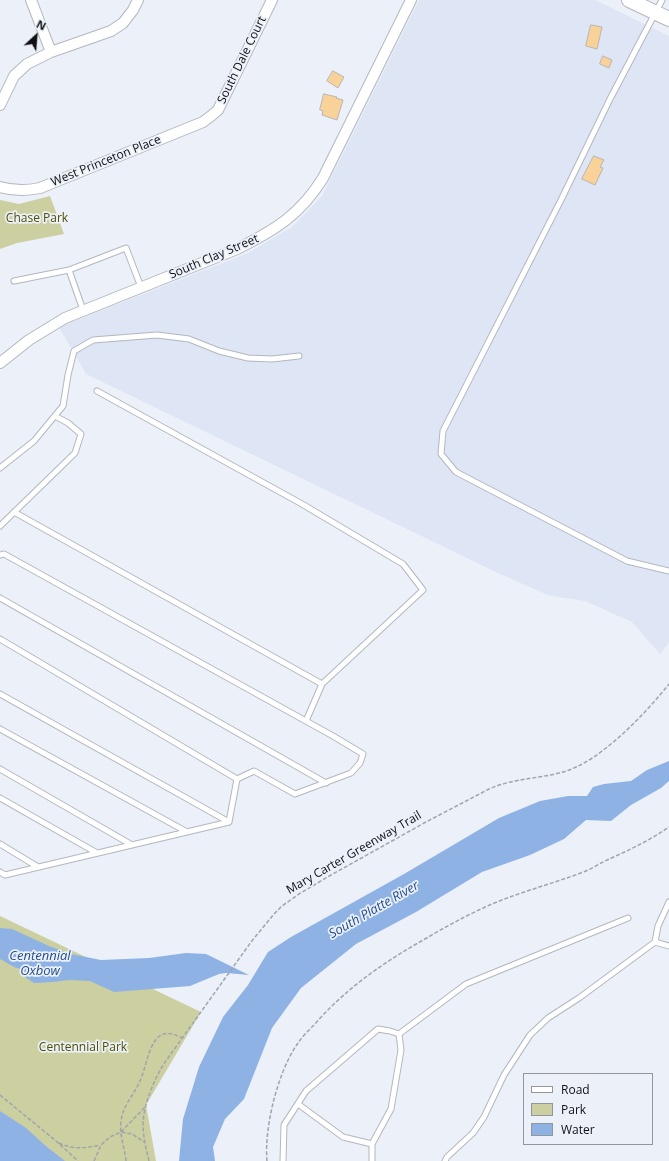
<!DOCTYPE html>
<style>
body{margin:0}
#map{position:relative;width:669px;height:1161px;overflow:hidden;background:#ebf0f9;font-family:"Open Sans",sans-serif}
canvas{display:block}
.legend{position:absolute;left:523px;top:1073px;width:130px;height:72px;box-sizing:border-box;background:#ebf0f9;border:1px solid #93969d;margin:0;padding:5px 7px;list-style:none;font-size:12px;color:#0f1013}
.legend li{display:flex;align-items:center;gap:8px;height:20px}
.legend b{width:20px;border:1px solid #93969d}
.north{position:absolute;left:16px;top:16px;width:40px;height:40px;-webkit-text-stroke:3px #ebf0f9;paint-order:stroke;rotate:26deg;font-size:11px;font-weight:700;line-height:16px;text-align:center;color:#0f1013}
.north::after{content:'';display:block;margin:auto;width:14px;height:18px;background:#0f1013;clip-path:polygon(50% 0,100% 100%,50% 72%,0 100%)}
</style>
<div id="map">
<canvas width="669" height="1161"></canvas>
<ul class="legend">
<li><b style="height:5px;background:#fff"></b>Road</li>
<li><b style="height:11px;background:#cccfa0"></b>Park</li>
<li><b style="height:11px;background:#8fb2e5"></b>Water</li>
</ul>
<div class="north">N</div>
</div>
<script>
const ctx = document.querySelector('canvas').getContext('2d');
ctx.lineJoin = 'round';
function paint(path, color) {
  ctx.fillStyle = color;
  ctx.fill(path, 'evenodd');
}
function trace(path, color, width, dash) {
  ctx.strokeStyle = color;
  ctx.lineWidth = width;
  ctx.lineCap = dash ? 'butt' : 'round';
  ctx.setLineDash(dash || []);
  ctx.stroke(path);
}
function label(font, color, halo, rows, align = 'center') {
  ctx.font = font + ' "Open Sans",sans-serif';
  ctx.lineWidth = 3.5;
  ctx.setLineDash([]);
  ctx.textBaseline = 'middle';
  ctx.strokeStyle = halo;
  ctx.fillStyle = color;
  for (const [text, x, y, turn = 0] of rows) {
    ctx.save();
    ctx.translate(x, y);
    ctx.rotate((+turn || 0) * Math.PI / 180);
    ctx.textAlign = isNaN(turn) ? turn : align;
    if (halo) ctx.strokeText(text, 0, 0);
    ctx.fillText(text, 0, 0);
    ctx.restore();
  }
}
paint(new Path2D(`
 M419,0H595L669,36V642L660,654L632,622L585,601L548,595L500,574L86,374L59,327L248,253L292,227L322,196Z`), '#dee5f4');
paint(new Path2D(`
 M50,196L64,234L17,243L0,249V200L19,204Z
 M0,916L201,1012L146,1105L156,1161H0Z`), '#cccfa0');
paint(new Path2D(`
 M669,761V781L661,788L631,805L611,821L586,820L564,839L530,855L482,872L416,912L356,944L301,988L272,1028L244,1099L225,1119L213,1147L215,1161H179L183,1119L199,1067L223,1017L248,985L268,952L291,937L404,874L499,818L540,801L568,796H587L593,787L604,784L631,781L647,770Z
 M0,928L12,929L49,946L71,954L101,960L149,958L186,953L206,954L249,975L226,973L219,974L190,986L114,992L90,981L69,980L53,982L34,983L25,977L21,969C12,967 8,963 0,959Z
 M0,1111L26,1128L47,1147L65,1161H0Z`), '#8fb2e5');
const building = new Path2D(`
 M591,25L602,27L597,49L586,46Z
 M603,56L612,60L609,68L600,64Z
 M333,71L344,77L338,88L327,81Z
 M324,94L337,97L336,98L343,100L337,120L322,115L323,111L320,110Z
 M594,156L604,160L600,167L603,168L595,185L582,179Z`);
paint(building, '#f9d29a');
trace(building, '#bab5ad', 1);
const service = new Path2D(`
 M662,0L610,99L561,200L443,431L441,454L456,472L627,561L669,571
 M14,281L69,270
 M83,310L69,270L126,248L141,287
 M97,391L302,504L403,564L423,590L322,684L306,721
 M0,468L34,441L63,406L68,375L74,351L93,340L157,335L189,339L219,351L248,358L272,359L299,356
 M14,512L322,684
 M0,526L75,453L81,434L68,423L55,416
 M0,555L4,554L333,736L363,754L360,763L351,773L295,794L254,771L237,779L229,822L5,875L0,872
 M0,598L326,783
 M0,639L237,779
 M0,694L229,822
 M0,729L187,832
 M0,769L132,845
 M0,798L97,853
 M0,844L38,867
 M655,942L658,926L669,902
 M399,1034L466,984L628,918
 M298,1104L343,1137L372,1144
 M283,1161L284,1125L306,1091L378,1029L390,1031L399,1034L401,1050L391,1109L372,1144V1161
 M445,1161L447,1157L473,1133L484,1117L504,1075L530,1035L548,1018L579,998L655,942L669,946`);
const minor = new Path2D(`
 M31,0L51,52
 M0,105L14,76L27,64L51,52L111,31L123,23L133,10L138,0
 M0,187C14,191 26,191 40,188L203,122L211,116L218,110L272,0
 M0,363L29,340L65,318L237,249C275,230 300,215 323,178L411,0`);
const secondary = new Path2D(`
 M629,0L669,19`);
trace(service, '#b3b7bf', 7);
trace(minor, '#b3b7bf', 12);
trace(secondary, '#b3b7bf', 16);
trace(new Path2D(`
 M0,1095L56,1141L78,1161
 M121,1132L146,1106
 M59,1143C73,1150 86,1148 100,1145
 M94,1161L101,1145L110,1137L121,1132L132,1134L144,1142
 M126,1161C125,1148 119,1135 121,1122C122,1107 133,1096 139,1083C149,1064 149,1019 182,1038
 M149,1161C146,1149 143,1136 143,1124C144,1103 153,1083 163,1065L251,942L274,914L282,906L299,894L331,875L426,822L489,789C514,778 538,779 563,772C600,762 645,714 669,684
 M267,1161C264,1127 278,1071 298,1043C302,1037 308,1031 314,1025C345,989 384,962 425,939C447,926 469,914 492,904C523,891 555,883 586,871C593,868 599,864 605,861C627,851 649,841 669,827`), '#a1a4ab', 1.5, [4, 2]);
trace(service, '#fff', 5);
trace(minor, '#fff', 10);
trace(secondary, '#fff', 14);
label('12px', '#0f1013', '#ebf0f9', [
 ["South Dale Court",242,60,-64],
 ["West Princeton Place",106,161,-22],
 ["South Clay Street",214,257,-23],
 ["Mary Carter Greenway Trail",354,853,-30]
]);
label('12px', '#4e4f00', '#ebf0f9', [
 ["Chase Park",37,219],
 ["Centennial Park",83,1048]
]);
label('italic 13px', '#234e8c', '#ebf0f9', [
 ["South Platte River",374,910,-30],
 ["Centennial",40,956],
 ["Oxbow",40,971]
]);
</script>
